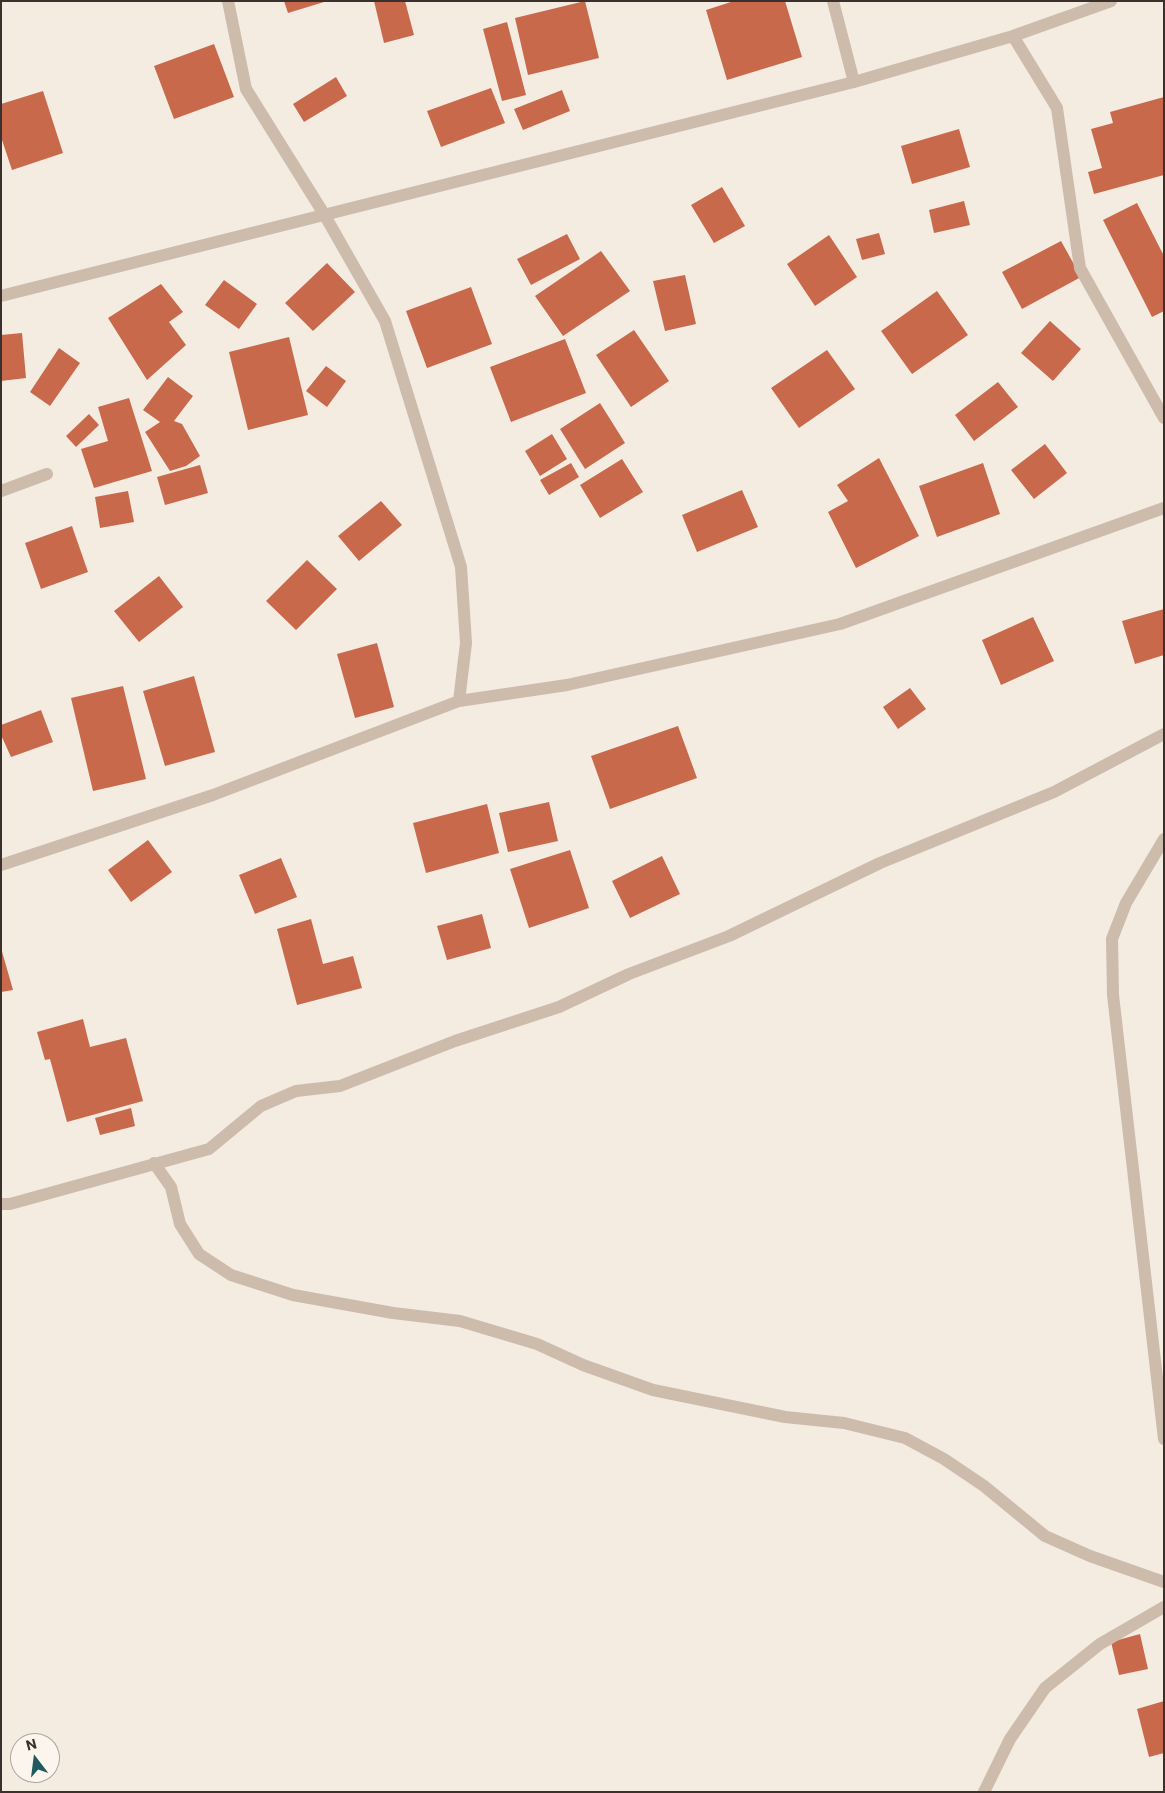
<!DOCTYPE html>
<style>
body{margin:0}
#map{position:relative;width:1165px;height:1793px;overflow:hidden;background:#f4ebe1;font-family:Commissioner,sans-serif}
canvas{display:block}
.frame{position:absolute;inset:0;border:2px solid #3b302b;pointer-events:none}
.north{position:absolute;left:10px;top:1733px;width:50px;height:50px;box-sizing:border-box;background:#fbf5ee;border:1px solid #aea6a0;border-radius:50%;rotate:345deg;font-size:14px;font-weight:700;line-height:20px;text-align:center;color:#3b302b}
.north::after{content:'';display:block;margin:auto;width:18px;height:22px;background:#1f5a5e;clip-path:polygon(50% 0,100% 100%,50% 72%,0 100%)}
</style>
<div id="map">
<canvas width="1165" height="1793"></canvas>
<div class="frame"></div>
<div class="north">N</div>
</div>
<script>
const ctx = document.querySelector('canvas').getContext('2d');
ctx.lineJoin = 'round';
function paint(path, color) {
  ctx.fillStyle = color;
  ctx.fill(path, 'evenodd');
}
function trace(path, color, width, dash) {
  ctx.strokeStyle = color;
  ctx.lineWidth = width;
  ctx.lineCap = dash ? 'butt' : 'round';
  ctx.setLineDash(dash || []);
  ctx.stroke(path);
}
paint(new Path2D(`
 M284,1H324V2L288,13Z
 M374,1H405L414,35L384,43Z
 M585,1L599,58L528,75L515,18Z
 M734,1H785L802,57L727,80L706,10Z
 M507,22L526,95L502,101L483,29Z
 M214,44L234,97L174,119L154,66Z
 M336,77L347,96L304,122L293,104Z
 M491,88L505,123L441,147L427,111Z
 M562,90L570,111L523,130L514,109Z
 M43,91L63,153L12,170L1,137V104Z
 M1164,97V175L1094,194L1088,172L1102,168L1091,129L1113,123L1110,112Z
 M959,129L970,167L912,184L901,146Z
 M722,187L745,226L714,243L691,205Z
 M964,201L970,225L934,233L929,210Z
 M1137,203L1164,256V311L1152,317L1103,220Z
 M879,233L885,254L862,260L856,239Z
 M567,234L580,259L531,285L517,259Z
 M829,235L857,277L815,306L787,264Z
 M1061,241L1081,277L1022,309L1002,272Z
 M601,251L630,291L563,336L535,296Z
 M327,263L355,292L313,331L285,303Z
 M685,275L696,324L665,331L653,281Z
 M224,280L257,304L239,329L205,305Z
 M161,284L183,312L169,322L186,345L147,380L108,318Z
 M471,287L492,344L427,368L406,311Z
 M937,291L968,335L912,374L881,331Z
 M1050,321L1081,349L1053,381L1021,353Z
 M634,330L669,381L631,407L596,355Z
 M22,333L26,378L1,381V335Z
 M289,337L308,415L248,430L229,352Z
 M565,339L586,393L511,422L490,367Z
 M59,348L80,363L50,406L30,392Z
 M827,350L855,389L799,428L771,388Z
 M326,366L346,381L327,407L306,391Z
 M168,377L193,396L174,421L182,424L200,456L186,466L170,471L145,432L160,422L143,410Z
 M998,382L1018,407L974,441L955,415Z
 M129,398L152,471L94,488L81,449L108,441L98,407Z
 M600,403L625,443L585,469L560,429Z
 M89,414L99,425L76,447L66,436Z
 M552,434L567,459L540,476L525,451Z
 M1045,444L1067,473L1034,499L1011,470Z
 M879,458L919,536L856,568L828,512L848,501L837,485Z
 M622,459L643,492L600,518L580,485Z
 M571,463L579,477L549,495L540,480Z
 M983,463L1000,514L937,537L919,486Z
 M200,465L208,493L165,505L157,477Z
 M742,490L758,527L697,552L682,515Z
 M128,491L134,522L100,528L95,497Z
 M381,501L402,525L359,561L338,536Z
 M72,526L88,572L41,589L25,543Z
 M307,560L337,589L296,630L266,601Z
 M159,576L183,607L139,642L114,611Z
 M1164,609V655L1135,664L1122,621Z
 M1033,617L1054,661L1001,685L982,640Z
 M377,643L394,707L355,718L337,654Z
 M194,676L215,752L165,766L143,691Z
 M123,686L146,779L93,791L71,698Z
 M910,688L926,709L898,729L883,707Z
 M41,710L53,742L11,757L1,735V725Z
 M678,726L697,778L610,809L591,756Z
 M549,802L558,841L508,852L499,813Z
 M487,804L499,853L426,873L413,823Z
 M148,840L172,872L131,902L108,870Z
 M570,850L589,908L529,928L510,869Z
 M662,856L680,894L630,918L612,881Z
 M281,858L297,897L255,914L239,875Z
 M482,914L491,948L447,960L437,926Z
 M311,919L323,964L353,956L362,988L297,1005L277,929Z
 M1,948L13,990L1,992Z
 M83,1019L90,1047L126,1038L143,1101L67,1122L50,1059L45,1060L37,1032Z
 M131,1108L135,1126L100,1135L95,1118Z
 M1140,1634L1148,1669L1119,1675L1111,1642Z
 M1164,1701V1753L1149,1757L1137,1709Z`), '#c8694b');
trace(new Path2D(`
 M228,1L246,89L324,214L385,321L461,567L466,643L459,701
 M833,1L854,82
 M1013,36L1057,108L1080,268L1164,418
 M1,296L854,82L1013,36L1111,1
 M1,491L47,474
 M1164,839L1126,903L1112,939L1113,995L1164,1439
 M1,865L213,795L459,701L567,685L840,624L1164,508
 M154,1163L171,1187L180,1224L199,1254L231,1275L293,1295L393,1313L460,1321L537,1344L583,1365L653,1390L785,1417L844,1423L905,1438L944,1459L984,1486L1045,1536L1090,1556L1164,1582
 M1,1204H10L209,1149L261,1106L296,1091L340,1086L455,1041L559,1007L629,974L729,936L880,863L1054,792L1164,734
 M984,1792L1010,1739L1045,1688L1100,1644L1164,1607`), '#cdbbac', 12);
</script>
